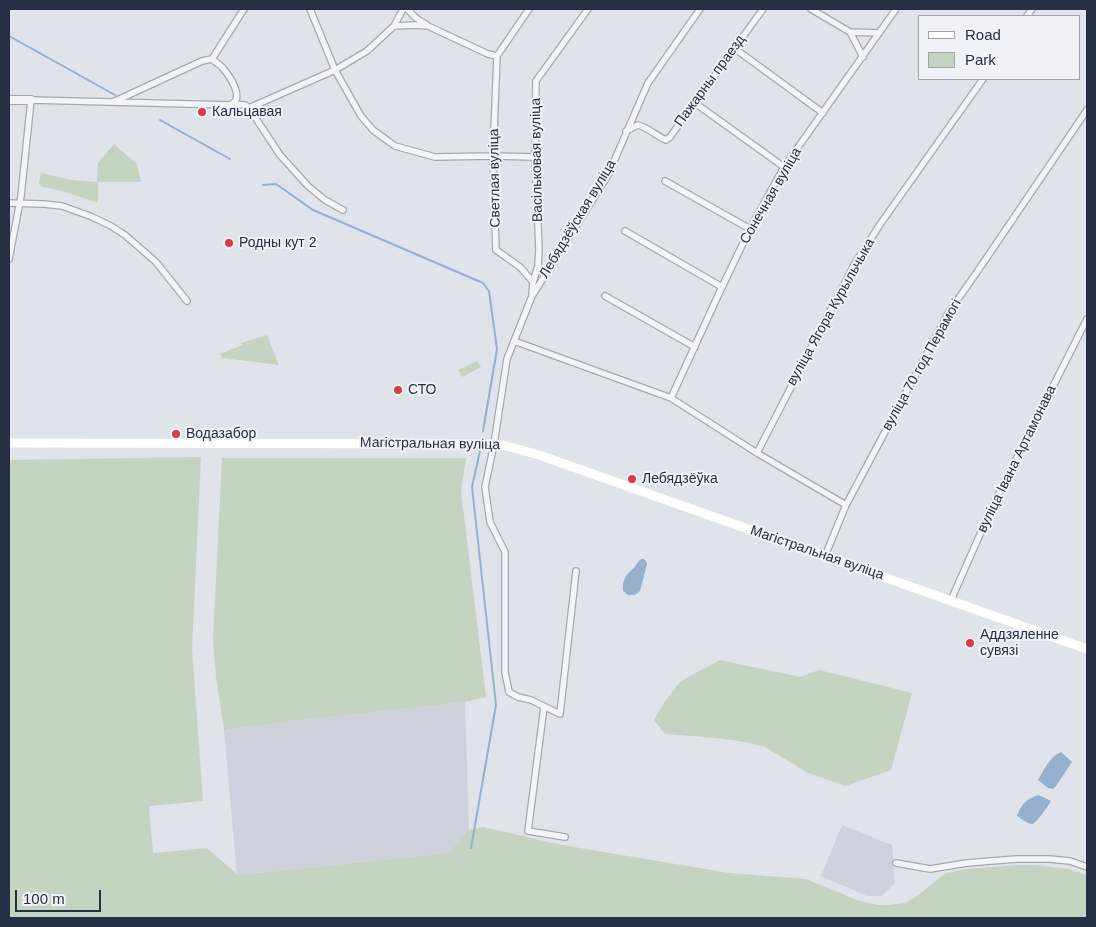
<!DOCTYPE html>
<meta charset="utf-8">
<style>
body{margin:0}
#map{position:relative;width:1096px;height:927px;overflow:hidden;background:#dfe3ea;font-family:Arial,sans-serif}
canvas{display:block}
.frame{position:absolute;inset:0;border:10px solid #273042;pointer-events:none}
.legend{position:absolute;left:918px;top:15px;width:162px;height:65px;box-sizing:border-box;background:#eff2f7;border:1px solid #9fa4af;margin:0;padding:6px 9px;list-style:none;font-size:15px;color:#273042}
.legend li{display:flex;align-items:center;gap:10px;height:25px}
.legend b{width:25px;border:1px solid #9fa4af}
.scale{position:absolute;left:15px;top:890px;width:86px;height:22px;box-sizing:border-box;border:2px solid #273042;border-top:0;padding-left:6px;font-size:15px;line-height:18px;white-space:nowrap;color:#273042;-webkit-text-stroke:4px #eff2f7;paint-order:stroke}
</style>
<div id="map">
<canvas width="1096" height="927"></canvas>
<div class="frame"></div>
<ul class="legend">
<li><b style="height:6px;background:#fff"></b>Road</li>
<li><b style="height:14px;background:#c4d4c0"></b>Park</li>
</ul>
<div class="scale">100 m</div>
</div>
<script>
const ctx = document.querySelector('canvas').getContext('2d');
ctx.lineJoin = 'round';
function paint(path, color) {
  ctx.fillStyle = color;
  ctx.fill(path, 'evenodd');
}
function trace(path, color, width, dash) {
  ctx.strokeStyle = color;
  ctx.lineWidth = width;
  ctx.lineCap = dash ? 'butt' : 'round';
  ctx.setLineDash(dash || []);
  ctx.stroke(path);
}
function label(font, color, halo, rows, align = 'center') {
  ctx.font = font + ' Arial,sans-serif';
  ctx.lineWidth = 4;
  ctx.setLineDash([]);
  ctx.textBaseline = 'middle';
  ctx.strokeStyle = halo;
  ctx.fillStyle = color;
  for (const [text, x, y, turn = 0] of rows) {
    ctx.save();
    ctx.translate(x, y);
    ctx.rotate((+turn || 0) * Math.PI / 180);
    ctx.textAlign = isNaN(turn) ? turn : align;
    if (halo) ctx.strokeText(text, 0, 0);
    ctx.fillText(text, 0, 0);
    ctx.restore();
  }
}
paint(new Path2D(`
 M465,702L469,830L448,853L237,875L224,730L287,722V720L293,719L294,721Z
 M842,825L892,845L895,883L882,896H867L821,876Z`), '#cdd2dc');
paint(new Path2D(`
 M114,144L137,164L141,182H98V203L62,191L43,187L40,185L39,182L41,173L72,180L97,182L98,163Z
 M267,335L279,365L222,358L220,354L242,345L241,343Z
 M477,361L481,367L462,377L458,370Z
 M201,457L192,649L203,801L149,806L153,853L207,848L238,875L448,853L469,830L483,827L562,845L729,873L806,879L857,900L877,905H888L906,903L921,893L940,877L947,873L967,869L1017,865H1037L1068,869L1087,875V918H151L139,917L9,918V460Z
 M222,458H466L461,491L486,697L465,702L294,721L293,720H287V722L224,730L216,677L213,640Z
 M720,660L800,677L819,670L912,693L891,770L846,786L808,773L765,747L745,742L717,738L665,734L654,720L665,701L681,681Z`), '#c4d4c0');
paint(new Path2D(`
 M641,559H644L646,561L647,564L640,591L635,595H628L623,591C622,581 625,575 633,569C636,566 637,562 641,559Z
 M1061,752L1072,762L1056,786L1053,789L1048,788L1038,780C1044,770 1049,757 1061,752Z
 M1038,795L1043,797L1051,801C1048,806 1037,823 1032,824C1027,824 1021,818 1017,816C1022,804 1025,800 1038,795Z`), '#97b0cd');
trace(new Path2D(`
 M9,36L115,95
 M160,120L230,159
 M263,185L276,184L313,210L483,283L489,291L497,349L483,431
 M471,848L496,705L472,487L480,451`), '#97b0cd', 2);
const minor = new Path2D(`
 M310,9L335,70L361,116L373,130L395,146L435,157L493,156L535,157
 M407,9L416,18L427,25
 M529,9L497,56L493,156L496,250L520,267L533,282
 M811,9L850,32L863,57
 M1027,16L1032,9
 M394,26L415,25L428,26L488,54L497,56
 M850,32L879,33
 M734,48L823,113
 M212,59L244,9
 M695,103L784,167
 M234,104L245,105L249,108
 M249,108L335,70L367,51L394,26L403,9
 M249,108L280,155L308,186L325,200L343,210
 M626,131L638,125C649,128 656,136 666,140L670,137L763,9
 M665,181L750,229
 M9,203L44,204L62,206L90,216L111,226L125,235L156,262L187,301
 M625,231L722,287
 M9,259L21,196L31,100L229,105C247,101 229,75 222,67C219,64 215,62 212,59L202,61L113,102
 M532,294L533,282L538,266L539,249L535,157L536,81L588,9
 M605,296L695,347
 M514,341L671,398L757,453L846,505
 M671,398L722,287L750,229L784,167L896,9
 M757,453L854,265L881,223L983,79
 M825,556L846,505L949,312L977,272L1087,110
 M576,571L560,714L531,700L518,697L509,692L505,672V552L490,522L485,487L494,444L507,359L532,296L608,175L648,83L700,9
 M951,600L993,505L1087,319
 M544,707L528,831L565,837
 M896,863L930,869L967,863L1016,859H1049L1070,861L1087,867`);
const tertiary = new Path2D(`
 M9,100H31`);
trace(minor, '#a4aab4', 8);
trace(tertiary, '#a4aab4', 10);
trace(minor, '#f2f4f8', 5.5);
trace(tertiary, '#f2f4f8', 8);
trace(new Path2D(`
 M9,443L494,444L503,445L539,455L1087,649`), '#fff', 9);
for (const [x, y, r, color] of [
 [202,112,5,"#d93a4d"],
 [229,243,5,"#d93a4d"],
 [398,390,5,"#d93a4d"],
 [176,434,5,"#d93a4d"],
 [632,479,5,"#d93a4d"],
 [970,643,5,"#d93a4d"]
]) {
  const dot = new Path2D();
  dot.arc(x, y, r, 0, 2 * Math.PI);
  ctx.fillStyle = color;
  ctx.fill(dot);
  trace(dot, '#eff2f7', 2);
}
label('14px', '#273042', '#eff2f7', [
 ["Пажарны праезд",710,81,-54],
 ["Васільковая вуліца",537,160,-91],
 ["Светлая вуліца",495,178,-91],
 ["Сонечная вуліца",771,196,-60],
 ["Лебядзёўская вуліца",578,219,-59],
 ["вуліца Ягора Курыльчыка",831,312,-61],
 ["вуліца 70 год Перамогі",922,365,-61],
 ["Магістральная вуліца",430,444,1],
 ["вуліца Івана Артамонава",1017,459,-64],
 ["Магістральная вуліца",817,553,19]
]);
label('14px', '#273042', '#eff2f7', [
 ["Кальцавая",212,112],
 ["Родны кут 2",239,243],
 ["СТО",408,390],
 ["Водазабор",186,434],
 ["Лебядзёўка",642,479],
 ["Аддзяленне",980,635],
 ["сувязі",980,651]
], 'left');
</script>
